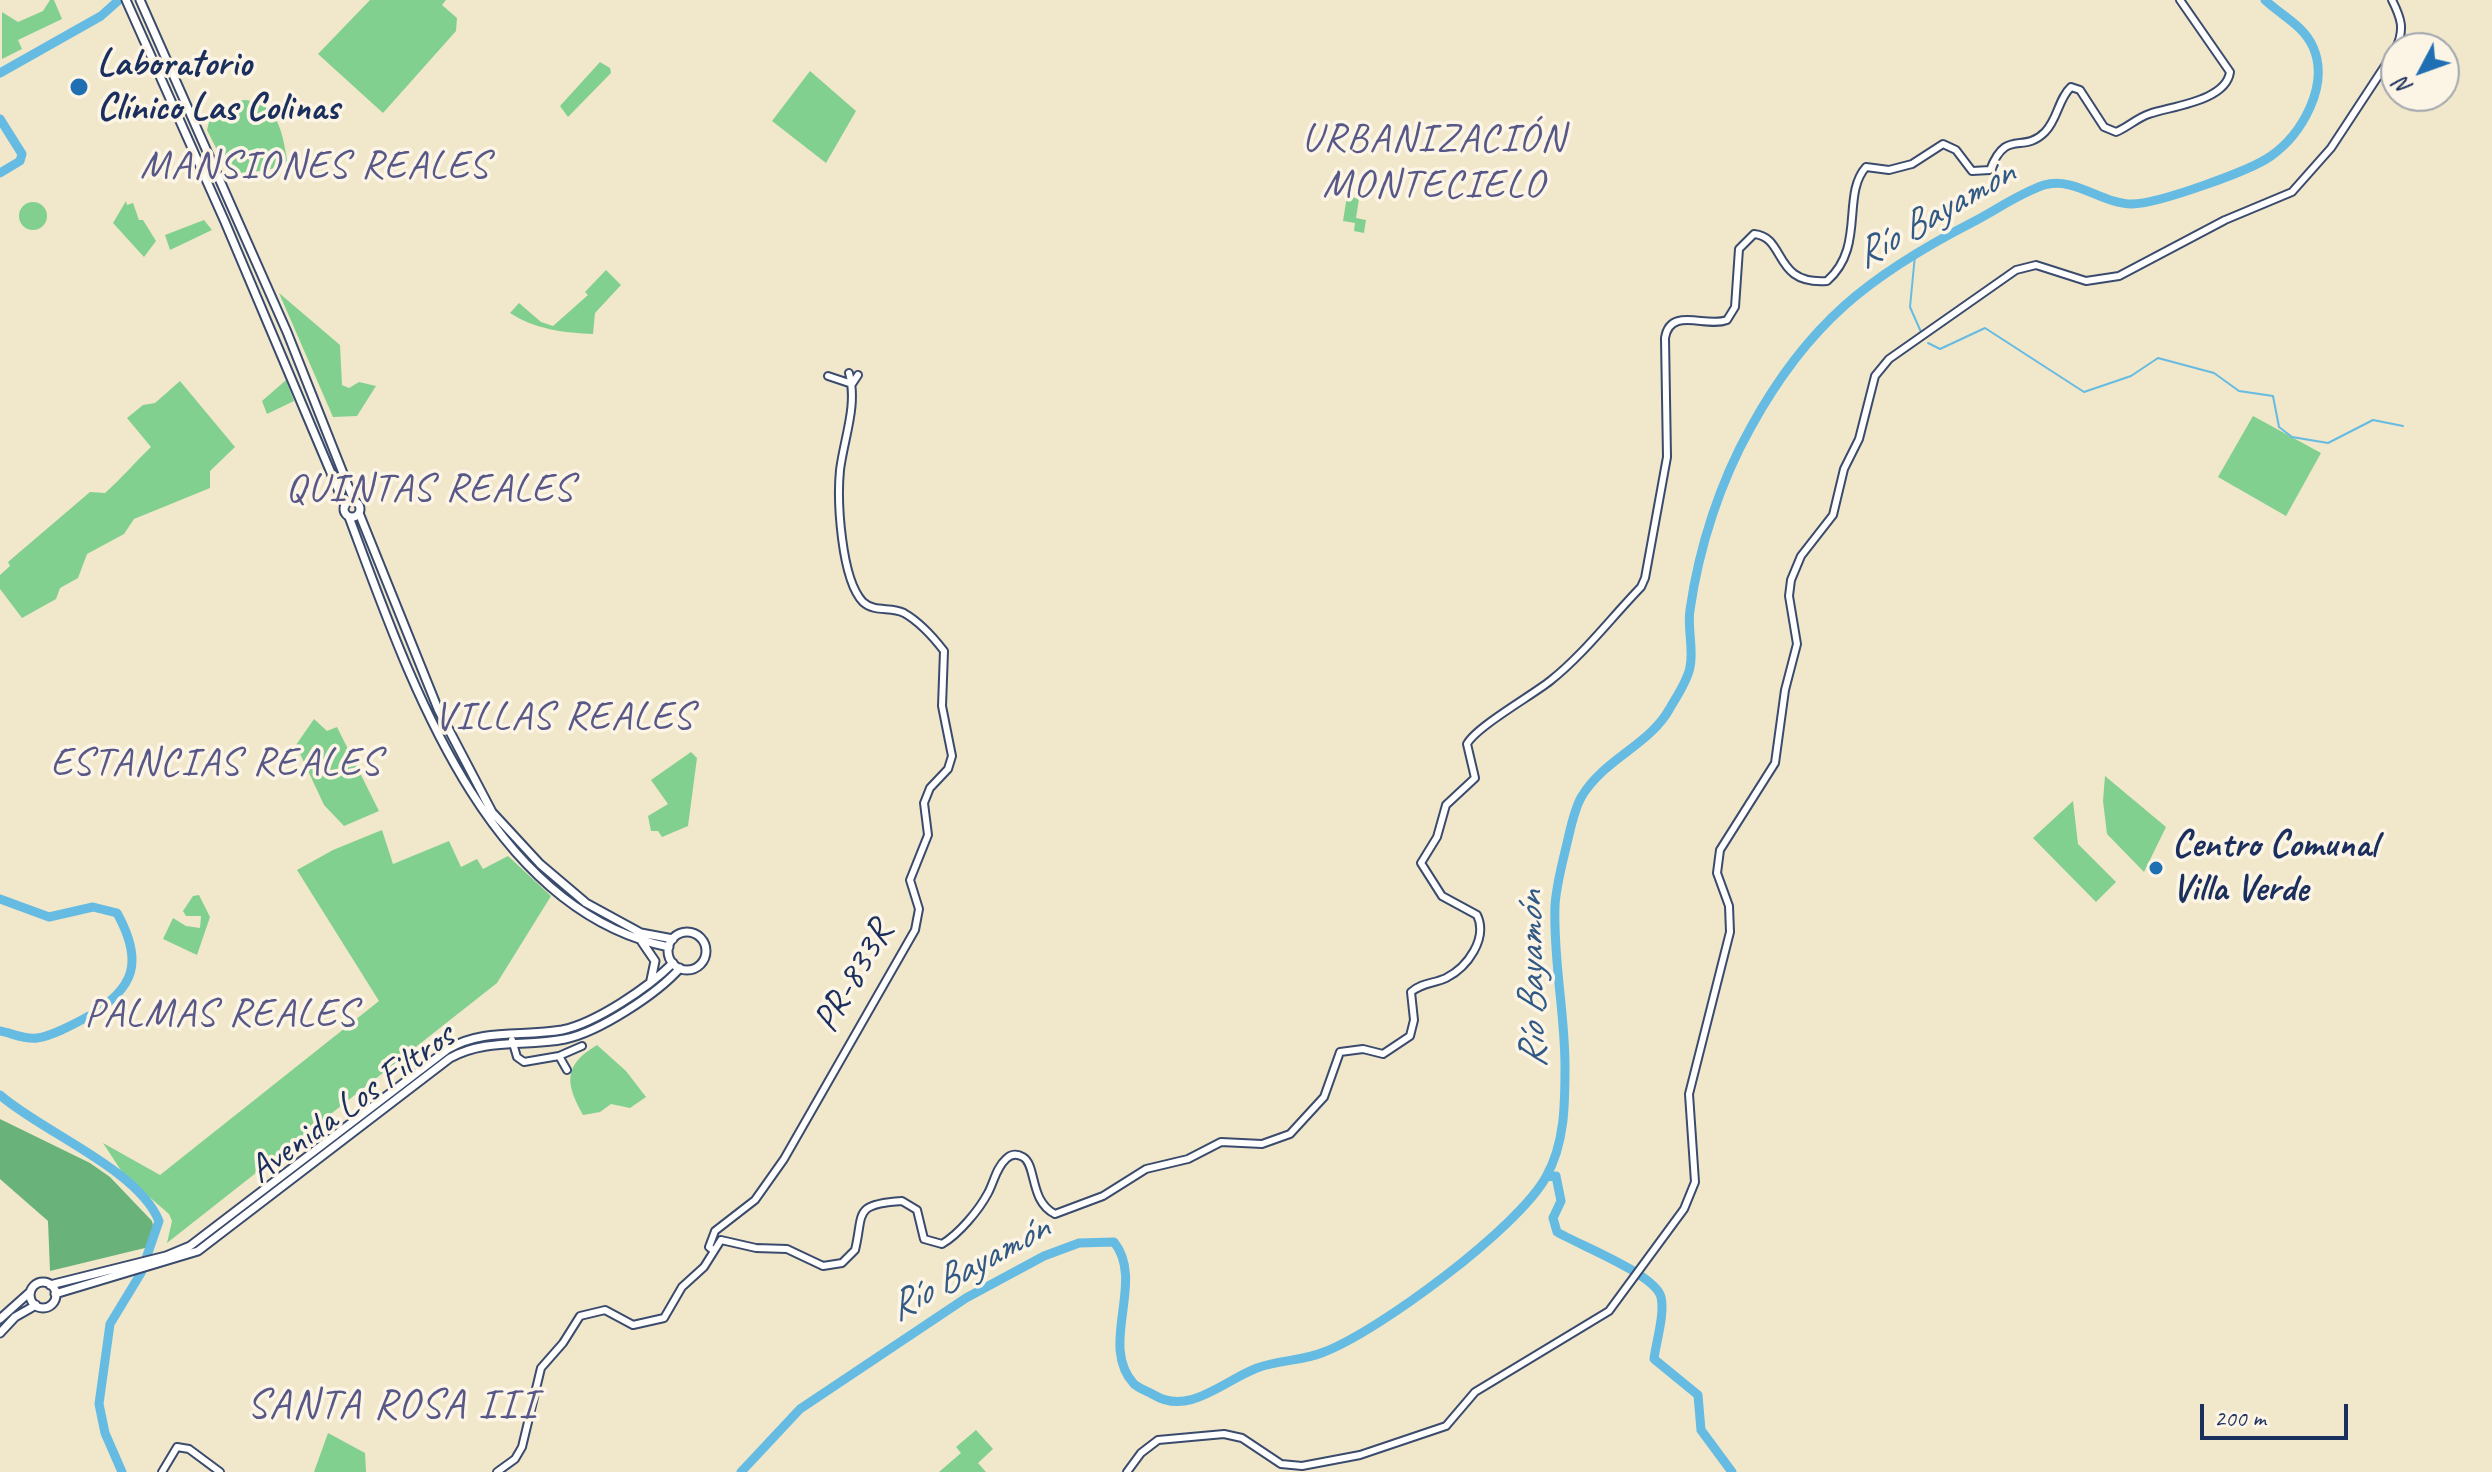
<!DOCTYPE html>
<meta charset="utf-8">
<style>
body{margin:0}
#map{position:relative;width:2492px;height:1472px;overflow:hidden;background:#f1e7cb;font-family:Caveat,sans-serif}
canvas{display:block}
.north{position:absolute;left:2380px;top:32px;width:80px;height:80px;box-sizing:border-box;background:#fcf5e5;border:2px solid #a2a6af;border-radius:50%;rotate:229deg;font-size:22px;font-weight:700;line-height:32px;text-align:center;color:#1b2f5e}
.north::after{content:'';display:block;margin:auto;width:28px;height:36px;background:#1f6fb2;clip-path:polygon(50% 0,100% 100%,50% 72%,0 100%)}
.scale{position:absolute;left:2200px;top:1404px;width:148px;height:36px;box-sizing:border-box;border:4px solid #1b2f5e;border-top:0;padding-left:10px;font-size:24px;line-height:28px;white-space:nowrap;color:#1b2f5e;-webkit-text-stroke:6px #fcf5e5;paint-order:stroke}
</style>
<div id="map">
<canvas width="2492" height="1472"></canvas>
<div class="north">N</div>
<div class="scale">200 m</div>
</div>
<script>
const ctx = document.querySelector('canvas').getContext('2d');
ctx.lineJoin = 'round';
function paint(path, color) {
  ctx.fillStyle = color;
  ctx.fill(path, 'evenodd');
}
function trace(path, color, width, dash) {
  ctx.strokeStyle = color;
  ctx.lineWidth = width;
  ctx.lineCap = dash ? 'butt' : 'round';
  ctx.setLineDash(dash || []);
  ctx.stroke(path);
}
function label(font, color, halo, rows, align = 'center') {
  ctx.font = font + ' Caveat,sans-serif';
  ctx.lineWidth = 7;
  ctx.setLineDash([]);
  ctx.textBaseline = 'middle';
  ctx.strokeStyle = halo;
  ctx.fillStyle = color;
  for (const [text, x, y, turn = 0] of rows) {
    ctx.save();
    ctx.translate(x, y);
    ctx.rotate((+turn || 0) * Math.PI / 180);
    ctx.textAlign = isNaN(turn) ? turn : align;
    if (halo) ctx.strokeText(text, 0, 0);
    ctx.fillText(text, 0, 0);
    ctx.restore();
  }
}
paint(new Path2D(`
 M50,0H54L62,19L18,40L22,49L2,59V12L18,22L43,11Z
 M370,0H446L442,5L457,18L456,31L383,113L318,54Z
 M600,62L610,68L611,73L568,117L560,106Z
 M810,71L856,111L826,163L772,121Z
 M246,100C281,105 283,137 288,166L230,176L207,130L211,114L234,101Z
 M1347,196L1359,199L1356,218L1366,220L1364,233L1354,231L1355,223L1343,221Z
 M126,201L127,205L133,203L139,220H143L156,241L144,257L113,223Z
 M19 216a14 14 0 1 1 28 0a14 14 0 1 1-28 0Z
 M204,220L212,230L170,250L165,235Z
 M606,270L621,285L595,313L593,334C565,333 534,329 510,313L519,303L541,322L553,326L588,295L585,292Z
 M279,293L340,345L342,385L349,388L359,382L376,386L357,416L333,417Z
 M286,380L294,401L267,414L262,401Z
 M180,381L235,447L210,471V488L134,519L124,534L87,554L78,578L60,588L56,599L22,618L0,589V575L10,566L8,562L90,492L105,493C123,477 135,462 151,447L127,418L143,405L155,403Z
 M2253,416L2321,453L2286,516L2218,477Z
 M314,719L327,731L337,727L379,811L344,826L324,805L296,745Z
 M691,752L697,758L688,826L662,837L658,831H651L648,816L668,804L651,780Z
 M2105,776L2166,827L2144,872L2107,834L2103,801Z
 M2073,801L2078,844L2116,882L2096,902L2033,838Z
 M382,830L393,864L449,841L461,867L477,859L483,869L508,856L551,896L497,983L167,1243L172,1221L169,1214L124,1175L103,1143L160,1175L379,1001L297,870L333,850Z
 M199,895L210,917L197,955L163,939L173,918L186,926L200,928L201,916H186L183,911L193,896Z
 M597,1045L626,1071L646,1097L630,1108L611,1104L600,1112L583,1115C566,1084 562,1066 597,1045Z
 M976,1430L993,1449L978,1463L986,1472H939L961,1453L956,1447Z
 M328,1433L365,1453L366,1472H314Z`), '#82d08f');
paint(new Path2D(`
 M0,1119L90,1163L110,1177L152,1221L155,1234L149,1247L50,1271L48,1221L0,1179Z`), '#69b27a');
trace(new Path2D(`
 M1915,255L1910,307L1921,332
 M1928,343L1940,349L1985,328L2084,392L2131,376L2158,358L2214,373L2239,391L2273,396L2279,427L2292,437L2328,443L2373,420L2403,426`), '#65bbe2', 2);
trace(new Path2D(`
 M0,73L101,16L119,0
 M0,119L22,154L20,161L0,173
 M0,899L49,917L93,907L117,913C144,962 135,988 89,1016C74,1024 53,1036 37,1038C26,1040 11,1033 0,1031
 M0,1095C42,1132 138,1169 159,1221L141,1273L110,1324L99,1404L105,1433L122,1472
 M1546,1177L1556,1176L1561,1201L1553,1218L1557,1232C1579,1245 1655,1274 1661,1297C1665,1314 1656,1342 1654,1359L1698,1395L1701,1430L1732,1472
 M741,1472L800,1409L966,1298L1044,1256L1079,1243L1114,1242C1146,1282 1098,1345 1134,1384C1140,1389 1147,1391 1154,1395C1189,1416 1223,1381 1257,1368C1278,1360 1303,1361 1324,1352C1379,1331 1518,1228 1546,1177C1565,1143 1565,1104 1565,1066C1565,1013 1553,960 1555,906C1556,885 1563,861 1568,839C1571,826 1575,807 1582,796C1604,759 1650,745 1670,708C1677,696 1688,680 1690,667C1694,649 1687,628 1690,610C1699,547 1720,482 1751,427C1808,323 1870,275 1973,222C1996,210 2020,193 2044,185C2074,176 2102,204 2132,204C2157,204 2250,171 2271,156C2302,134 2330,85 2313,47C2303,25 2282,16 2265,0`), '#65bbe2', 9);
const minor = new Path2D(`
 M2392,0C2401,18 2405,29 2396,48
 M828,376L852,384L858,375
 M512,1040L517,1057L524,1062L559,1056L582,1046
 M559,1056L567,1070
 M713,1250L709,1247L715,1231L755,1200L784,1159L915,930L919,909L910,880L928,835L924,803L930,788L948,769L952,756L942,706L944,651C934,638 918,621 904,613C891,606 875,613 863,602C841,579 837,501 840,470C844,438 858,405 849,373
 M162,1472L177,1447L189,1449L220,1472
 M497,1472L515,1459L522,1447L541,1368L563,1343L580,1316L605,1310L633,1325L664,1318L682,1287L704,1267L721,1240L756,1248L787,1249L823,1266L842,1263L855,1250C864,1214 852,1204 902,1201L917,1210L924,1239L942,1244C959,1234 979,1210 988,1193C994,1182 996,1168 1006,1159C1010,1155 1016,1153 1023,1157C1037,1165 1029,1201 1055,1214L1103,1196L1146,1169L1188,1159L1221,1142L1262,1144L1290,1134L1324,1097L1340,1052L1363,1049L1383,1054L1410,1036L1414,1020L1411,992C1423,982 1433,984 1446,978C1468,967 1488,938 1477,915L1442,896L1421,863L1437,837L1446,805L1475,778L1467,744C1476,727 1531,696 1550,681C1583,655 1611,618 1641,587L1645,578L1667,457L1665,338C1670,306 1706,328 1727,320L1735,307L1739,249L1754,234C1787,237 1772,285 1827,281C1866,247 1841,195 1866,167L1889,170L1912,164L1943,144L1956,150L1972,171L1990,170C2007,127 2022,155 2045,132C2058,119 2058,99 2071,87L2080,90L2104,127L2116,132C2128,127 2137,118 2149,114C2172,106 2226,101 2230,72L2180,0
 M1127,1472L1141,1453L1158,1440L1224,1434L1242,1438L1281,1464L1302,1466L1360,1455L1446,1426L1475,1392L1609,1311L1684,1209L1695,1182L1689,1094L1730,932L1729,906L1717,873L1720,850L1775,763L1785,690L1797,644L1789,596L1791,580L1801,556L1833,515L1844,469L1859,439L1875,376L1889,359L2016,270L2036,265L2086,281L2119,276L2225,220L2292,192L2331,148L2396,49`);
const major = new Path2D(`
 M126,0L225,222L345,506
 M140,0L287,332L354,501
 M344 509a8 8 0 1 1 16 0a8 8 0 1 1-16 0Z
 M359,513L438,709L492,812L540,864L586,903L641,933L673,939
 M349,517C407,671 484,910 669,947
 M668 951a19 19 0 1 1 38 0a19 19 0 1 1-38 0Z
 M642,942L655,961L651,980
 M30 1295a13 13 0 1 1 26 0a13 13 0 1 1-26 0Z
 M50,1285L166,1256L190,1246L448,1049C483,1028 523,1037 562,1030C596,1023 649,987 673,963
 M55,1294L198,1251L450,1058C486,1038 525,1047 565,1039C599,1032 657,994 680,968
 M0,1319L30,1292
 M0,1333L15,1317L36,1305`);
trace(minor, '#3b4b6e', 10);
trace(major, '#3b4b6e', 11);
trace(minor, '#fff', 6);
trace(major, '#fff', 7);
for (const [x, y, r, color] of [
 [79,87,10,"#1f6fb2"],
 [2156,868,8,"#1f6fb2"]
]) {
  const dot = new Path2D();
  dot.arc(x, y, r, 0, 2 * Math.PI);
  ctx.fillStyle = color;
  ctx.fill(dot);
  trace(dot, '#fcf5e5', 3);
}
label('bold 38px', '#1b2f5e', '#fcf5e5', [
 ["Laboratorio",97,65],
 ["Clínico Las Colinas",97,109],
 ["Centro Comunal",2172,846],
 ["Villa Verde",2172,890]
], 'left');
label('38px', '#1b2f5e', '#fcf5e5', [
 ["PR-833R",854,977,-60],
 ["Avenida Los Filtros",352,1104,-36]
]);
ctx.letterSpacing = '2px';
label('40px', '#585888', '#fcf5e5', [
 ["URBANIZACIÓN",1434,140],
 ["MONTECIELO",1434,186],
 ["MANSIONES REALES",315,167],
 ["QUINTAS REALES",430,490],
 ["VILLAS REALES",564,718],
 ["ESTANCIAS REALES",216,764],
 ["PALMAS REALES",221,1015]
]);
ctx.letterSpacing = '0px';
label('italic 40px', '#315986', '#fcf5e5', [
 ["Río Bayamón",1935,215,-30],
 ["Río Bayamón",1533,980,-91],
 ["Río Bayamón",969,1269,-29]
]);
ctx.letterSpacing = '2px';
label('42px', '#585888', '#fcf5e5', [
 ["SANTA ROSA III",392,1406]
]);
ctx.letterSpacing = '0px';
</script>
